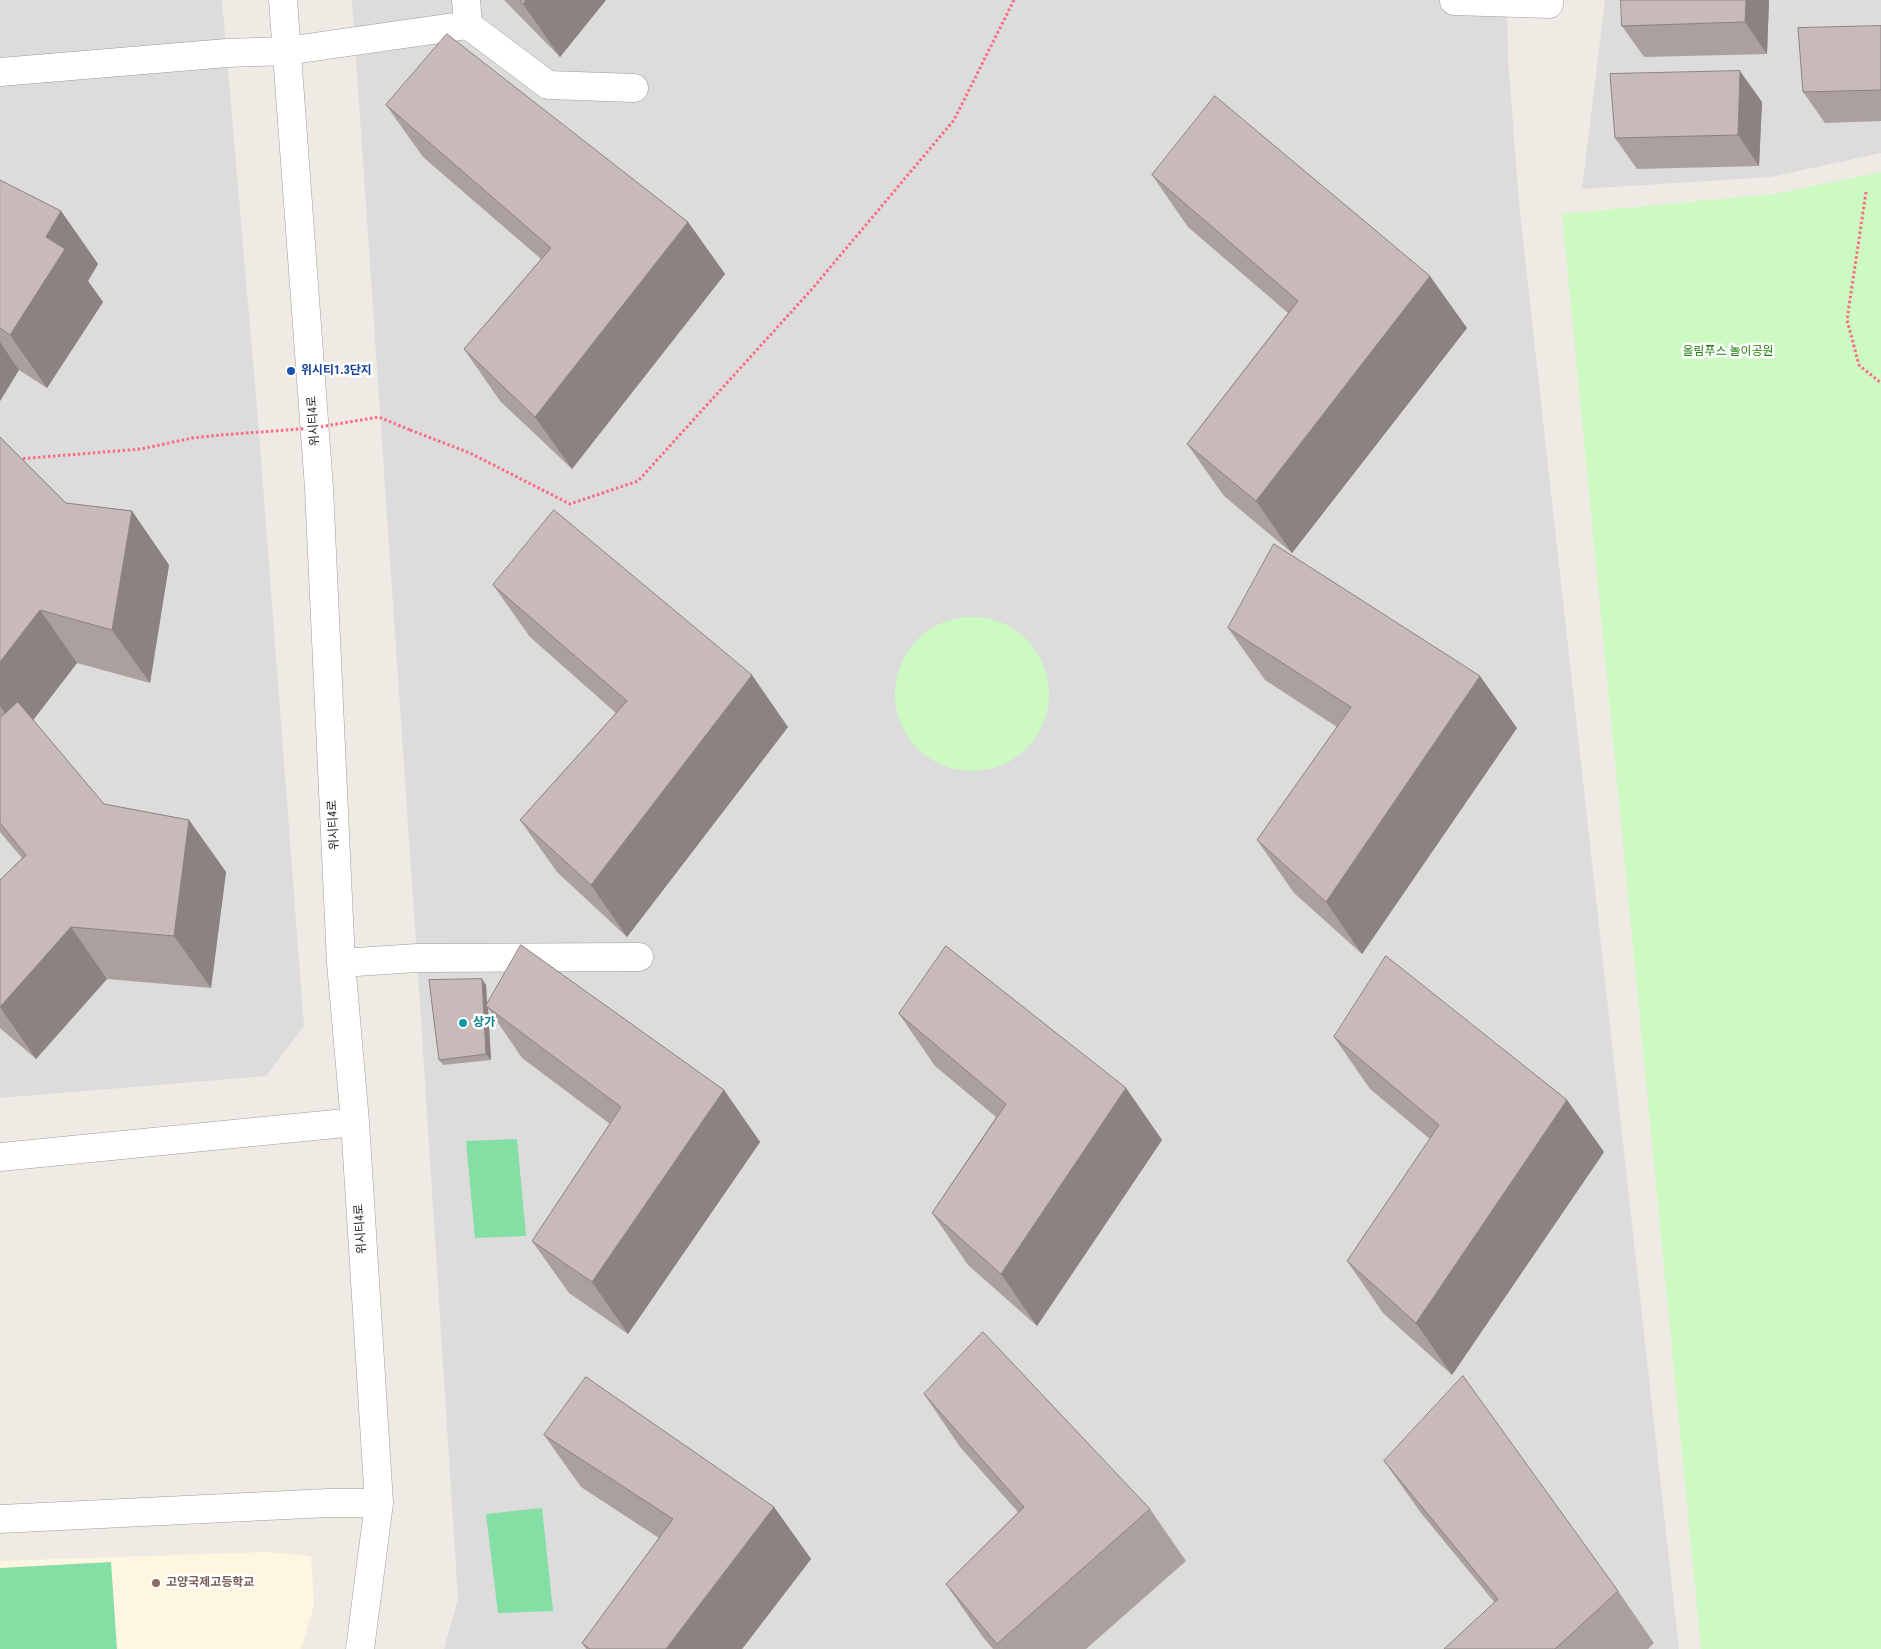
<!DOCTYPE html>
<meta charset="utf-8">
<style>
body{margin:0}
canvas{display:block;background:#f0eae5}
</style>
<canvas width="1881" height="1649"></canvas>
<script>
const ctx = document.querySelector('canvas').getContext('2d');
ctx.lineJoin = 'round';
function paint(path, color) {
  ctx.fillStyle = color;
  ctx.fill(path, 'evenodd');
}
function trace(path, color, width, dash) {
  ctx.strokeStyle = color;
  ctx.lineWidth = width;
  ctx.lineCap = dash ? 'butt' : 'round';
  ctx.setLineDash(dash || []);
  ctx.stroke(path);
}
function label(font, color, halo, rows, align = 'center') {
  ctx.font = font + ' "Roboto Condensed","Noto Sans KR",sans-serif';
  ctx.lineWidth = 5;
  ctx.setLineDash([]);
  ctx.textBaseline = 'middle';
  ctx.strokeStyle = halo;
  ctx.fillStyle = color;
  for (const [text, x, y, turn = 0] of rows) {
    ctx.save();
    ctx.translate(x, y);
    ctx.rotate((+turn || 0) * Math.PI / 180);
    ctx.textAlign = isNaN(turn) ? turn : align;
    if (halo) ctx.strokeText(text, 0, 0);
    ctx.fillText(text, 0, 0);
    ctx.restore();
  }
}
paint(new Path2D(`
 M0,0H222L259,432L304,1026L266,1076L0,1098Z
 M352,0H1507L1508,59L1519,203L1679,1649H444L458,1599L417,958Z
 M1605,0H1881V153L1771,177L1582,189Z`), '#dddcdc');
paint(new Path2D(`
 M268,1552L311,1556L314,1605L301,1649H0V1561Z`), '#fff6df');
paint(new Path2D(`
 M1881,172V1649H1701L1562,214L1774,194Z
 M895 694a77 77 0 1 1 154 0a77 77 0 1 1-154 0Z`), '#cdfac2');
paint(new Path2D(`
 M517,1139L526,1236L475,1238L466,1141Z
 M542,1508L553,1611L498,1613L486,1514Z
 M111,1562L117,1649H0V1568Z`), '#83dfa3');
const minor = new Path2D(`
 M283,0L319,488L341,963L355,1122L379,1503L360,1649
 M1454,1L1549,4V0
 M468,25L548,85L634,88
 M0,72L227,53L286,51L468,25L466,0
 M341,963L417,958L639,957
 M0,1157L355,1122
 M0,1519L328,1503H379`);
trace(minor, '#9c9c9c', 29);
trace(new Path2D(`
 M1866,192L1847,320L1859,365L1881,383
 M410,430L470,453L570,504L638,481L812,289L954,120L1014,0
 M18,459L141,449L192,438L221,435`), '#fb6b83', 3, [2.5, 2.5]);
trace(minor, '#fff', 28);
trace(new Path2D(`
 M221,435L313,428L379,417L410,430`), '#fb6b83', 3, [2.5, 2.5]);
paint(new Path2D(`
 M504,0H606L560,57Z
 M1769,0L1767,54L1644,57L1622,26Z
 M1881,26V121L1825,123L1803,92Z
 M1762,102L1759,166L1637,169L1615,138Z
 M386,105L688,222L725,274L572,469L500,401L464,349L541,259L423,157Z
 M1152,175L1467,328L1292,553L1224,496L1187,444L1288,313L1188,227Z
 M0,180L61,211L98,264L88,281L103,302L47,388L19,370L0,401Z
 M0,437L66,503L132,511L169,565L150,683L77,663L33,720L104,804L189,820L226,872L211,988L107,979L36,1059L0,1028V880L22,858L0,832Z
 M493,585L788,727L627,937L557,872L520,820L616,713L530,637Z
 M1228,628L1517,728L1362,954L1294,893L1257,840L1337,727L1265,680Z
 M482,979L486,985L487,1003L724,1090L760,1142L628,1334L569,1293L532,1241L610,1124L522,1058L488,1008L491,1060L443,1065L439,1060Z
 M899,1014L1126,1088L1162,1140L1037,1326L968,1265L932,1213L996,1117L935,1066Z
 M1334,1037L1567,1100L1604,1152L1452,1375L1383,1313L1347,1261L1430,1139L1370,1089Z
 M924,1394L1150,1509L1186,1561L1086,1649H993L982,1636L946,1584L1018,1512L960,1447Z
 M544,1435L774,1507L811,1559L742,1649H586L582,1643L659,1538L581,1487Z
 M1384,1461L1618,1591L1654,1643L1648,1649H1444L1495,1603L1421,1513Z`), '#aca09e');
paint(new Path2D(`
 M526,0H606L560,57L523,4Z
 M1746,0H1769L1767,54L1745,22Z
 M1740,71L1762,102L1759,166L1738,135Z
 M61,211L98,264L88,281L103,302L47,388L10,335L46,237Z
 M688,222L725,274L572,469L535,417Z
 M1430,276L1467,328L1292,553L1256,501Z
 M0,342L19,370L0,401Z
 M132,511L169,565L150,683L112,630Z
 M40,610L77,663L21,736L0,706V662Z
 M752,675L788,727L627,937L591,885Z
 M1480,676L1517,728L1362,954L1326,902Z
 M189,820L226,872L211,988L174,936Z
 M71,927L107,979L36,1059L0,1007Z
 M482,979L486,985L487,1007L486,1006L488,1008L491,1060L486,1054Z
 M1126,1088L1162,1140L1037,1326L1001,1274Z
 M724,1090L760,1142L628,1334L592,1282Z
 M1567,1100L1604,1152L1452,1375L1416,1323Z
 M774,1507L811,1559L742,1649H666Z`), '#8c8281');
const building = new Path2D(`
 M520,0H526L523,4Z
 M1621,0H1746L1745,22L1622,26Z
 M1881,26V90L1803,92L1798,28Z
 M447,34L688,222L535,417L464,349L551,248L386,105Z
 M1740,71L1738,135L1615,138L1610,74Z
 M1215,96L1430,276L1256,501L1187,444L1298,301L1152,175Z
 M0,180L61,211L46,237L65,249L10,335L0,328Z
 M0,437L66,503L132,511L112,630L40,610L0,662Z
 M554,510L752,675L591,885L520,820L627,701L493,585Z
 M1274,544L1480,676L1326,902L1257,840L1351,707L1228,628Z
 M18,702L104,804L189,820L174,936L71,927L0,1007V880L26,855L0,823V718Z
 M521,945L724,1090L592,1282L532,1241L621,1107L486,1006Z
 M946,946L1126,1088L1001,1274L932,1213L1006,1104L899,1014Z
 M1386,956L1567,1100L1416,1323L1347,1261L1439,1125L1334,1037Z
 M482,979L486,1054L439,1060L429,980Z
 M983,1332L1150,1509L997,1644L946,1584L1024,1507L924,1394Z
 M1463,1376L1618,1591L1555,1649H1444L1498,1599L1384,1461Z
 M586,1377L774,1507L666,1649H590L582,1643L673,1519L544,1435Z`);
paint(building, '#c8bab8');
trace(building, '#8c8281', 1);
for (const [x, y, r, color] of [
 [291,371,5,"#1a4fb4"],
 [463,1023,5,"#0f9aa8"],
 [156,1583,5,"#8d6e63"]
]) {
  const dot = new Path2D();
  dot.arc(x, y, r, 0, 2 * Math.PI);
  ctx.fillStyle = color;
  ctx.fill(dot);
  trace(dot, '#fff', 2);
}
label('12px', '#207f0b', '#fff', [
 ["올림푸스 놀이공원",1728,352]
]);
label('bold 12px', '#164399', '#fff', [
 ["위시티1.3단지",301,371]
], 'left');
label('12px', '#1f1f1f', '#fff', [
 ["위시티4로",314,421,-94],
 ["위시티4로",334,825,-93],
 ["위시티4로",361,1229,-94]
]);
label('bold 12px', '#0d838f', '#fff', [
 ["상가",473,1023]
], 'left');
label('bold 12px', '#785e54', '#fff', [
 ["고양국제고등학교",166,1583]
], 'left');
</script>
